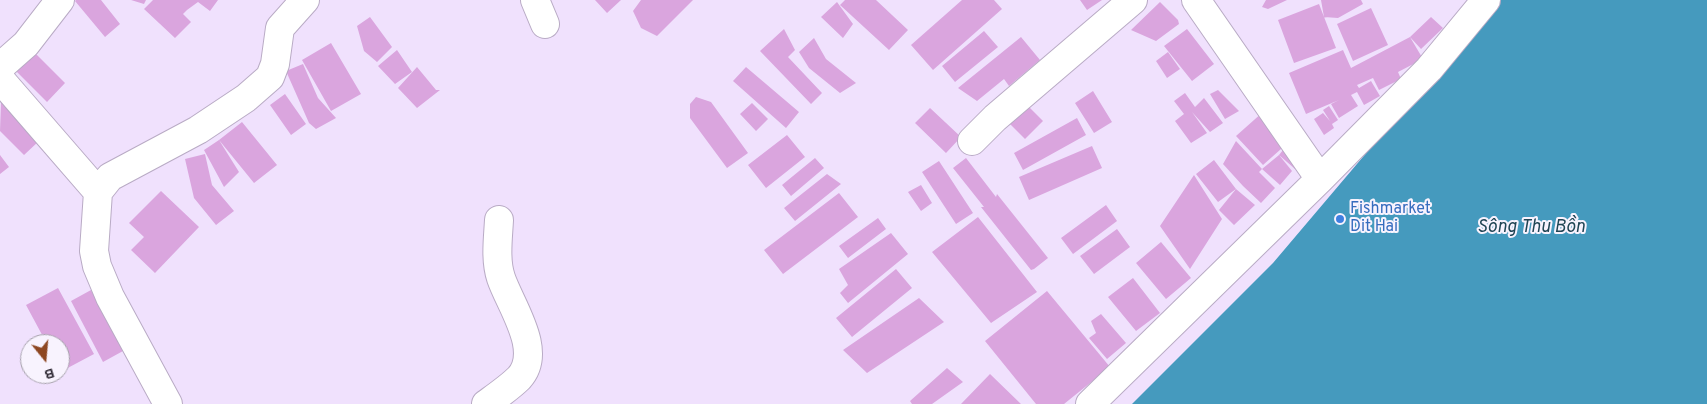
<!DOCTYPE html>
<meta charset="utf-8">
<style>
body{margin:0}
#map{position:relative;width:1707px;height:404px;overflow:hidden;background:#f0e1fd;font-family:Overpass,sans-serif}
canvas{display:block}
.north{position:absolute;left:20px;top:334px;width:50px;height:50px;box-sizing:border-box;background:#f8f3fe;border:1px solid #a6a1ac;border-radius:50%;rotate:163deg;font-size:14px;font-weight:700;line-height:20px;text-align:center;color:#2c2731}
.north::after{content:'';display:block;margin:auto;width:18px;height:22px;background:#8e4722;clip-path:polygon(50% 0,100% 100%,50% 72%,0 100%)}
</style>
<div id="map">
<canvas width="1707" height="404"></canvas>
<div class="north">B</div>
</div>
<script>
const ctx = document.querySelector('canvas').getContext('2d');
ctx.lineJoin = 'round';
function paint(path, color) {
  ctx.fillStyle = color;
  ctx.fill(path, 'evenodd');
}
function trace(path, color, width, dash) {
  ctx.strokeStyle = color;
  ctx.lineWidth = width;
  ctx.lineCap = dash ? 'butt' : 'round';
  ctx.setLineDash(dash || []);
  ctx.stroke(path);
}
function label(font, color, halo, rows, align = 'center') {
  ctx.font = font + ' Overpass,sans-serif';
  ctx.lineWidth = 4;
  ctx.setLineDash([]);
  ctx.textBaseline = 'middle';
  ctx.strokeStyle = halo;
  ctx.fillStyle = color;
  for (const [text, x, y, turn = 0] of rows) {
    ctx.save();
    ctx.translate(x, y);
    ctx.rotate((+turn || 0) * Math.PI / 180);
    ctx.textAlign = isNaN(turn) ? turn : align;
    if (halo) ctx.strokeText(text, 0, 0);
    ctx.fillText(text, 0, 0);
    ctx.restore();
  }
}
paint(new Path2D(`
 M1496,0H1707V404H1132L1273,263Z`), '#459abe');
paint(new Path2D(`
 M76,0H101L120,24L105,37L75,1Z
 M131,0H146L144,4Z
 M153,0H218L210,11L198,2L187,10L183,14L191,22L175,38L144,9Z
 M595,0H621L607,13Z
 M641,0H693L657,36L641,28L633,11Z
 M845,0H876L908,30L889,50L840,5Z
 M962,0H994L1002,9L933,70L911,45Z
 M1080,0H1102L1087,10Z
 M1266,0H1287L1268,9L1262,7Z
 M1321,0H1361L1363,4L1338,18L1324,17Z
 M837,2L853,24L843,38L821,17Z
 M1160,2L1178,20L1179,24L1156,41L1131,30Z
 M1319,4L1336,48L1294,63L1278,20Z
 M1371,8L1388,45L1353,61L1337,24Z
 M370,17L392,47L377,62L364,51L357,26Z
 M1431,17L1443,28L1421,49L1410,37Z
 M784,29L795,50L788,57L822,93L811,104L760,51Z
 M1187,29L1214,64L1192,81L1164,46Z
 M984,31L998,47L955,82L942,66Z
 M1021,37L1040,60L1009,86L1004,79L977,101L958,88Z
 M1410,37L1423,59L1398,72L1401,79L1379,90L1373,78L1357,85L1359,88L1371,81L1380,96L1364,105L1357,92L1351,95L1358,106L1339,118L1331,104L1339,100L1306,114L1289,73L1343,50L1351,68Z
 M814,38L826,59L856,83L840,93L809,68L799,52Z
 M331,43L361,94L331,111L302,60Z
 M397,50L412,72L395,84L378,66Z
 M33,51L65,83L47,102L14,69Z
 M1168,52L1180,69L1167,78L1156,61Z
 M303,64L318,98L336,118L316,129L309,123L286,71Z
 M417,67L436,90H440L417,108L398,88Z
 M746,67L799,112L786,128L733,81Z
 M1218,90L1239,111L1225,119L1210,94Z
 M1093,91L1112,122L1094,133L1075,103Z
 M1185,93L1195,107L1204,98L1223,123L1210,132L1192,112L1207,133L1191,143L1175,121L1184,114L1174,101Z
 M285,94L306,124L291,135L270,105Z
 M696,97L711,102L748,153L727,168L690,118V104Z
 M1022,100L1043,121L1025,139L1004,118Z
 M1,102L39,141L24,155L0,131Z
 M752,103L768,119L756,131L740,114Z
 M1329,106L1338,120L1332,124L1334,128L1324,135L1314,119L1323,113L1330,121L1323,110Z
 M930,108L961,137L946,153L915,123Z
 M1263,112L1290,141L1263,165L1236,136Z
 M1077,118L1086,135L1023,170L1014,153Z
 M242,122L277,165L254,183L219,140Z
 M787,135L805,157L766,188L748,165Z
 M219,140L239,172L224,187L204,150Z
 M1236,141L1262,169L1259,172L1275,188L1261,203L1243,186L1223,164Z
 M1287,145L1304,159L1295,169L1279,155Z
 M1092,146L1102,168L1029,200L1019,177Z
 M205,154L212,185L234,211L216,225L194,198L185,159Z
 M0,155L9,167L0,174Z
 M1279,155L1292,171L1280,185L1262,169Z
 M815,158L824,168L791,196L782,185Z
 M966,158L996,197L997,194L1048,258L1034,269L1031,270L981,207H984L953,168Z
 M1214,160L1236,189L1218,202L1196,174Z
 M939,161L973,213L956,224L922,172Z
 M827,174L841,184L795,221L784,208Z
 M1194,175L1222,219L1190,269L1160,226Z
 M921,185L932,203L921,211L908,192Z
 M1236,189L1255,205L1234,225L1219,210Z
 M161,191L199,227L155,273L131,250L144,237L129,223Z
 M839,193L858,217L783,274L764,250Z
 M1106,205L1117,221L1073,254L1061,238Z
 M978,217L1037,292L991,323L932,252Z
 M878,218L886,229L848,258L839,246Z
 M1117,229L1130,247L1094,274L1080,256Z
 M891,233L908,254L848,303L840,293L848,285L839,269Z
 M1161,242L1191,278L1166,299L1136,263Z
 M896,269L912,288L852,337L836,318Z
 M1133,278L1160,313L1136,331L1108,297Z
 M58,288L94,354L62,371L60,368V344H47L26,305Z
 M91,290L123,351L103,362L71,301Z
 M1047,291L1110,367L1064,404H1036L985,341Z
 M919,298L944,322L867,373L843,350Z
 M1101,314L1126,343L1107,359L1089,338L1096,333L1091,321Z
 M947,368L963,382L932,404H912L910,401Z
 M990,374L1021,404H961Z`), '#daa5de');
const minor = new Path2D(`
 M535,0L545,24
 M1196,0L1320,179
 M0,67L26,44L60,0
 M0,79L98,192
 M972,141L995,118L1133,0
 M168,404L110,297L97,266L94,251L98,192L110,177L198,130L246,98L270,77L275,64L280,28L305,0
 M486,404C497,396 510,387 519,378C544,351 510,305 501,278C495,260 498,239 499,220
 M1090,404L1320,179L1429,69L1486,0`);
trace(minor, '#b9abc5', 30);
trace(minor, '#fff', 28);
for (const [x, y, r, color] of [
 [1340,219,5,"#3f7fe0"]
]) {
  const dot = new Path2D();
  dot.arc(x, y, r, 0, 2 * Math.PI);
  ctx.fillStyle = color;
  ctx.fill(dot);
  trace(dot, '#f8f3fe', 2);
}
label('16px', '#366cbe', '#f8f3fe', [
 ["Fishmarket",1350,210],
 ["Dit Hai",1350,228]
], 'left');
label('italic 18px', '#204555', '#f8f3fe', [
 ["Sông Thu Bồn",1531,228]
]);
</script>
